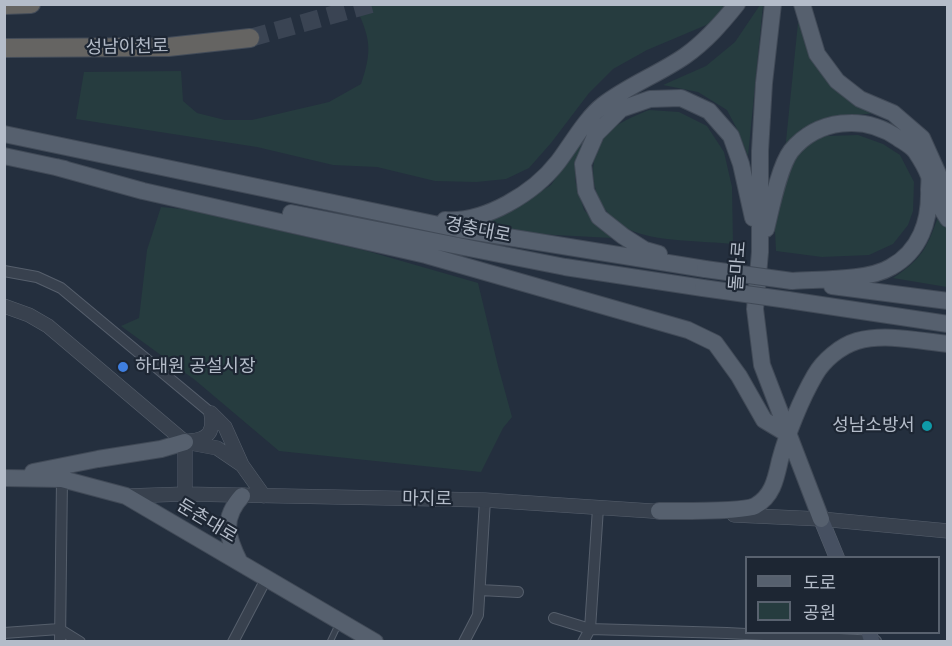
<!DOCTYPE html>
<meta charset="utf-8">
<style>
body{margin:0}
#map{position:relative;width:952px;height:646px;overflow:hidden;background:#242f3e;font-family:Mulish,"Noto Sans KR",sans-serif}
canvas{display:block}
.frame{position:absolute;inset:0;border:6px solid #b4bcc9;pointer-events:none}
.legend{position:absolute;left:745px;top:556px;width:195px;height:78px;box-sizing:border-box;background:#1d2633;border:2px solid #59626f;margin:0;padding:8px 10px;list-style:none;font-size:18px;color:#b4bcc9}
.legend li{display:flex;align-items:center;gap:12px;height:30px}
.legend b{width:30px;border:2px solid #59626f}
</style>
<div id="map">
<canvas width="952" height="646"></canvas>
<div class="frame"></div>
<ul class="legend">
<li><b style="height:8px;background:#56606e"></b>도로</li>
<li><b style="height:16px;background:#263c3f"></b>공원</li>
</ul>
</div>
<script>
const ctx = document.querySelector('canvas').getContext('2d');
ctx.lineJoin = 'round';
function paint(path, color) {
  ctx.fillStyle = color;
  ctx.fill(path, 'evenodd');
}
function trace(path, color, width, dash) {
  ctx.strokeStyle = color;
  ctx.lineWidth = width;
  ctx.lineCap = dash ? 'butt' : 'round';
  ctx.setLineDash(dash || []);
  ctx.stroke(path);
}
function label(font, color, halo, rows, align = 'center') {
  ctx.font = font + ' Mulish,"Noto Sans KR",sans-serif';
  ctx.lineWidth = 4.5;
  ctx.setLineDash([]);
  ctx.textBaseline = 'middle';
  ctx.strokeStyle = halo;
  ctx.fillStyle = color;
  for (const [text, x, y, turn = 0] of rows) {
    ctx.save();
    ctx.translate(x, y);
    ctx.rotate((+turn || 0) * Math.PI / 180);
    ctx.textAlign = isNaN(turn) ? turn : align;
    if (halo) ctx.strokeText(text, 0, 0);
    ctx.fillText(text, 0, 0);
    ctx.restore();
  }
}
paint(new Path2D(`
 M355,5H725L711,23L647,50L613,69L589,93L551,143L529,168L506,179L476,182L435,181L377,167L333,165L257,147L76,119L84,72L181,71L183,101L197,113L225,120H252L329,102L361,84C373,49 370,38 355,5Z
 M760,5H763L748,156L738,131L727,110L698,92L663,85L706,66L735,42Z
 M799,13L819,67L875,113L832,118L801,129L785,151Z
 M649,110L679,112L707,126L724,152L732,187L733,244C704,241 654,242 628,229C597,213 584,175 600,142C609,126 632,117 649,110Z
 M858,135L883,144L900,155L914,182L913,211L908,225L893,244L869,255L822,257L776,251L774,211L791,156L809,141L827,136Z
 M582,140L575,180L584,210L612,238L536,234L472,224L524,202L551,185Z
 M161,207L214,212L285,232L367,251L478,283L498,366L512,417L503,428L481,472L279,451L195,380L121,326L139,318L147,250Z
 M940,212L947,226V287L893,278C925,257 927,246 940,212Z`), '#263c3f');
trace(new Path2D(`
 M250,38L371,4`), '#3a4453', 18, [18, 9]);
const service = new Path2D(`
 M330,642L339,623`);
const minor = new Path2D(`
 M4,271L37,277L61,288L211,413
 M480,590L518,592
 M554,618L590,629L727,633L876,641
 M4,633L59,629L80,642
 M60,642L62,479
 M233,642L266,579
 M464,642L478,615L485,500
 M583,642L590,629L598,508`);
const tertiary = new Path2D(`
 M4,306L29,315L48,326L185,442V494
 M211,413L225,427L242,465
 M190,441C209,439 214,432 211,413
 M185,442L217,448L242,465L264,496
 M126,496L185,494L485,500L667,512
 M734,515L821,519L948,531`);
const secondary = new Path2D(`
 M821,519L837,558
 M869,632L872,642`);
const primary = new Path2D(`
 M773,4L764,83L760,151V252L755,309L762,365L821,519
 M802,4L817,54L837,81L860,99L893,113L922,138L939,176L943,211L948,219
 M4,134L458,229L705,269
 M4,156L65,169
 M56,167L143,191L426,255L688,330L715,343L739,376L764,420L789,435
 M291,213L565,267L703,288
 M445,220C485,223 534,193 558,162C571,145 586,118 603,105C629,85 659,74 685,56C706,41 721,24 737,4
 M766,229C771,209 779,167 791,151C817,119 864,114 898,138C904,142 912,146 916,152C920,158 926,168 929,176C930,180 929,185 929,190C930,221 920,251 891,267C868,281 819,279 792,281
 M659,254L645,250L623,236L599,217L586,191L583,164L596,134L621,109L650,99L681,98L709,111L731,136L741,164L753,218
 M832,286L948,301
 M788,300L948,324
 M33,472L98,459L161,449L185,442
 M4,478L62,479L126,496L375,642
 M659,511C677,511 743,512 755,506C773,496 776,478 780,460C787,434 801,399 815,375C823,361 840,346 857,341C885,333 919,341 948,344
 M240,563C227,537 221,519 242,496`);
const trunk = new Path2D(`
 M4,5L31,4
 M4,48L168,47L250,38`);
trace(service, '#565f6c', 7);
trace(minor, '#565f6c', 12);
trace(tertiary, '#565f6c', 15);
trace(secondary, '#565f6c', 16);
trace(primary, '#414a57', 18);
trace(trunk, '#434c59', 20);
trace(service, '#38414e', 5);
trace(minor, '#38414e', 10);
trace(tertiary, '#38414e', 14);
trace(secondary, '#465061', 15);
trace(primary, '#56606e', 16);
trace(trunk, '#656462', 18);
const primaryBridge = new Path2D(`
 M705,269L792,281
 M703,288L788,300`);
trace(primaryBridge, '#414a57', 18, []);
trace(primaryBridge, '#56606e', 16);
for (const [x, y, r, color] of [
 [123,367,6,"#3f7fe0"],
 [927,426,6,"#0f9aa8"]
]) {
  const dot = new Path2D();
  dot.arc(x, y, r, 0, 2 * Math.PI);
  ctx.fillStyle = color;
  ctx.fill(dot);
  trace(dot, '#1d2633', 2);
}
label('18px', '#b4bcc9', '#1d2633', [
 ["성남이천로",127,47,-1],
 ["경충대로",478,230,11],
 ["돌마로",738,266,-86],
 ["마지로",427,499,1],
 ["둔촌대로",207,521,31]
]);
label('18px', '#b4bcc9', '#1d2633', [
 ["하대원 공설시장",135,367],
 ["성남소방서",915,426,"right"]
], 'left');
</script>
